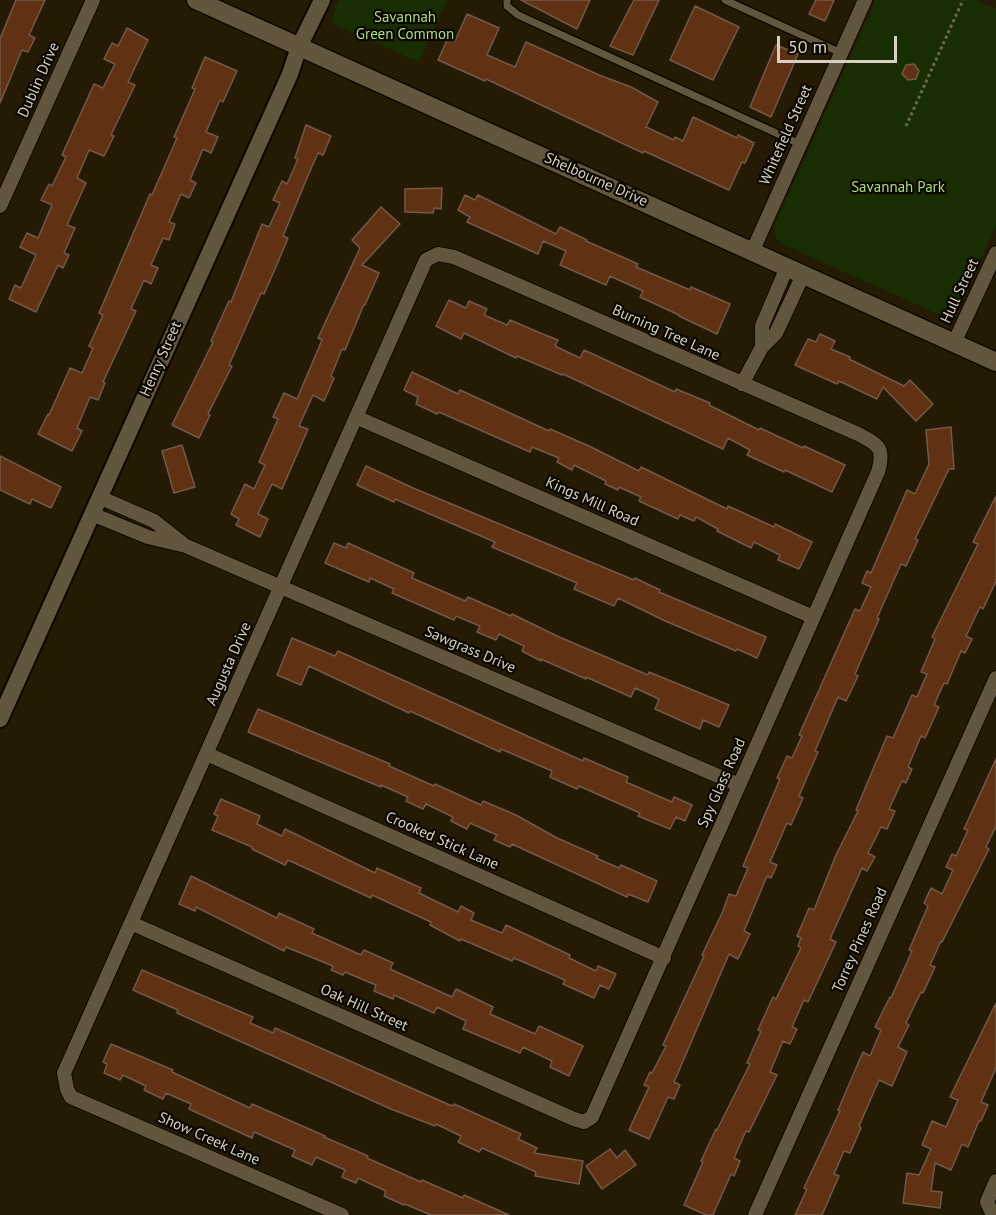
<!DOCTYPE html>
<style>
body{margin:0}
#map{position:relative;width:996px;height:1215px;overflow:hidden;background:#251b04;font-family:"PT Sans",sans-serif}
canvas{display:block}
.scale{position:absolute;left:777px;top:36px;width:120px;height:27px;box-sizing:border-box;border:3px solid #d8d1c3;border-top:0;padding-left:8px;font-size:18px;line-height:21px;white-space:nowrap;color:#d8d1c3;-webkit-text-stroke:4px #0a0701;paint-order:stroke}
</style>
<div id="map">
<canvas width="996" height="1215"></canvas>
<div class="scale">50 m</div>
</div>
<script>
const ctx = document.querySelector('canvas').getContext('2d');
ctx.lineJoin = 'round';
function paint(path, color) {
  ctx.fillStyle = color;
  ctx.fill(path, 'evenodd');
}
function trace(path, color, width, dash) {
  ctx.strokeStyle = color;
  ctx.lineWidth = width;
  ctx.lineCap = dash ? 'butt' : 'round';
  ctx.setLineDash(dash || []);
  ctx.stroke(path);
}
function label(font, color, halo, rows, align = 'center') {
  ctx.font = font + ' "PT Sans",sans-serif';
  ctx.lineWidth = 4.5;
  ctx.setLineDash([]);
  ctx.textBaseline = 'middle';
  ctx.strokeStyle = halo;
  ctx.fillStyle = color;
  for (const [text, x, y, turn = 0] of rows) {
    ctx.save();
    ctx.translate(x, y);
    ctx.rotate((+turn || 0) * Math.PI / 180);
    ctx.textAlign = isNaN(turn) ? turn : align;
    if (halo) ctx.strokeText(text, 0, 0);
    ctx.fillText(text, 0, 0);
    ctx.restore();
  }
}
paint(new Path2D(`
 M339,0H447L419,62L333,24L335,6Z
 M876,0H976L996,9V226L957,310L946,315L938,314L782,244L777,240L774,227Z`), '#192d03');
const building = new Path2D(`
 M16,0H45L29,35L35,38L28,52L22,50L0,103V39Z
 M521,0H590L577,29Z
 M634,0H659L633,55L610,46Z
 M816,0H834L825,21L809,14Z
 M695,6L739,27L713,80L670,60Z
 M467,14L499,28L487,55L515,67L526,42L599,75L631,87L658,102L646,127L674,140L675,137L683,141L693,117L737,138L738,135L754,143L745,163L742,162L729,190L644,151L643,153L486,79L485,81L438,60L448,38L455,41Z
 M127,28L148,40L128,82L135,85L111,135L114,136L104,156L89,150L77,178L86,183L67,225L75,228L64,253L69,255L63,268L58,265L36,312L9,299L15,285L21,288L36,255L20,247L27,233L38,238L52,205L41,200L49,184L52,186L66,157L62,155L94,84L103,88L115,64L104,59L112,43L118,46Z
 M776,45L798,54L771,117L750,107Z
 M205,57L237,71L223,102L220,100L206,132L218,137L211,153L203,149L190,180L196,183L189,198L181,194L169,222L175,224L169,240L163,238L151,265L158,268L151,284L144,280L131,309L136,311L103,382L105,383L98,400L90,397L77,428L82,431L72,451L38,434L48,414L49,415L70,368L82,373L93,348L89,346L103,315L99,313L150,194L152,195L177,138L174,137L195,89L192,88Z
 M914,64L919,71L916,79L908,80L902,74L906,65Z
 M306,125L331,136L323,155L318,153L307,178L283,236L288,238L275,269L264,294L261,293L229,365L232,366L208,414L210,415L199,438L172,425L213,342L211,341L229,301L231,302L262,224L269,227L280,203L273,200L282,181L287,184L298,159L295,158Z
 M442,188L441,209L434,208L433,213L405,212V189Z
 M465,195L475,200L478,195L556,234L560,227L587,240L586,241L638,264L636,267L690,290L691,287L730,304L717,334L679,316V315L640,297L643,291L610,276L606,285L560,265L566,251L543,241L538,254L467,222L470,217L458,210Z
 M381,207L400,224L362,265L379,273L365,305L364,304L345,350L342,349L331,376L334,378L324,401L313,395L299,426L308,429L282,489L272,484L258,514L268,519L260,537L236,525L239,519L231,514L245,484L254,489L265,465L259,462L278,419L273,417L284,393L297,399L322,340L318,338L360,248L352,240Z
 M449,300L466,308L469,301L487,309L484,315L507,325L510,320L545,335L558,340L555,346L580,358L584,350L675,392L676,389L710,403L709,405L759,430L760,428L803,448L804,446L845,465L832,492L785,470L784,472L747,455L750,450L728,438L723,449L563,374L562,375L517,356L516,358L464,333L461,339L436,326Z
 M820,334L835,341L831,349L850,357L849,359L904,386L910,380L933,404L916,421L883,387L877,399L839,381L837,384L795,365L808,339L816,342Z
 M412,372L458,394L460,390L549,431L550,429L589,446L639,471L641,467L727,509L728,506L774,527L775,524L812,542L799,569L778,560L780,555L754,542L751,548L717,531L718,529L696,517L694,521L680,515L678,519L639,501L641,497L619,487L618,490L605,484L606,481L574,465L572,470L557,462L559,458L532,447L530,452L439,412L437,414L416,404L418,397L404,390Z
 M951,427L954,469H949L915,539L918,540L906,566L901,564L877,618L879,619L855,674L858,676L846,701L838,697L815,751L818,752L799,796L803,798L791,825L787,823L770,862L777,865L771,878L767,876L744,931L750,934L738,959L729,954L674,1082L680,1085L674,1099L668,1097L649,1139L629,1130L649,1087L644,1085L650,1072L652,1073L666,1046L663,1045L704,956L702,955L723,911L729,894L736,896L748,868L743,866L780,779L777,778L787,756L792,758L802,736L799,735L855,609L860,611L871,587L862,583L867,571L871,573L907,490L915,494L929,464L926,430Z
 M182,445L195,487L174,493L162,451Z
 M0,456L61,487L51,508L32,499L30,504L0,490Z
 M366,466L413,488L634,580L635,578L660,590L659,592L766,637L757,658L737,649L736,651L663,620L618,598L614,606L574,589L577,583L492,547L495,542L395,499L394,502L357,485Z
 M996,496V581L983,609L980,607L966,636L972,639L965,653L961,651L947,684L944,683L934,705L939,707L925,738L921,736L908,767L912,769L906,783L902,781L889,809L895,811L887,829L881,827L868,853L875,857L867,871L862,868L830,939L836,942L808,1002L804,1000L792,1027L797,1029L790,1044L783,1041L770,1072L777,1075L749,1132L746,1131L734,1158L740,1161L734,1176L731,1174L713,1215H706L684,1205L703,1162L701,1161L716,1129L717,1130L750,1064L747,1063L761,1031L758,1030L773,997L776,999L801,948L798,946L801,938L797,936L809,908L814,910L836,855L858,811L856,810L887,736L893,738L912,695L917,697L927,674L921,672L935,639L932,637L978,544L973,542Z
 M334,543L346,548L348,543L414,573L412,578L465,601L468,597L511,616L512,614L557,636L648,675L649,672L729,705L719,727L703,720L700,729L655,709L659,699L635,688L631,697L586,677V679L541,659V661L522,651L524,646L499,634L496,640L477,632L480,626L456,616L454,620L392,593L394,589L370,578L369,582L325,563Z
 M292,638L335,656L338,651L583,761L584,758L628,777L626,782L672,802L674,797L692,805L685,821L676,817L670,829L638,816L640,813L579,786L577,789L550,777L552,771L501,749L500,752L410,711L409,713L309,666L301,685L277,675Z
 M258,709L390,764L389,766L434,786L435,784L481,805L483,801L516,815L557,838L598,856L596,858L619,868L621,865L657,881L648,902L628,894L627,897L512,844L510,847L494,840L497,835L470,823L467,829L451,821L453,817L426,804L423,809L406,801L408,797L381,785V787L248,732Z
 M996,759V826L986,847L989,849L942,942L941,941L930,965L935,967L923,993L921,992L906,1023L909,1025L898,1047L907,1052L892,1086L879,1080L859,1126L861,1128L850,1153L844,1151L834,1174L839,1176L822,1215H795L807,1189L804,1188L840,1111L838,1110L863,1052L870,1056L881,1030L875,1027L890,997L891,998L912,951L909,950L928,906L924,903L931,888L942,894L953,870L946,867L952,854L956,856L968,830L964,829Z
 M221,799L260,816L257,824L282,836L285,829L375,873L377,868L421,888L419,893L458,912L461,906L474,913L471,920L502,933L506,925L570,955L569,958L596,971L598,966L616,974L609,989L600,985L594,998L563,984L565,980L514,958L512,961L461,939L460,941L430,925L431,922L372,895L371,898L288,860L285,865L252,849V847L212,830L218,816L214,814Z
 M191,876L277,918L279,913L314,929L312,933L361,955L364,950L393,963L390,969L452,997L456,989L493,1007L490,1014L535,1034L539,1026L583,1046L569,1076L550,1067L552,1061L523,1047L520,1053L463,1029L466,1021L437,1007L434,1013L394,995L393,999L374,991L376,985L345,972L343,975L331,970L333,966L286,947L284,951L196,907L195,911L179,904Z
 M142,970L253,1017L250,1023L273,1033L275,1028L452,1106L454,1104L521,1134L518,1139L537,1148L534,1153L583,1161L579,1184L535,1176L536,1172L482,1148L479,1152L458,1142L461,1136L436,1124L435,1126L391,1109L177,1013L178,1010L133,990Z
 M996,1003V1068L981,1102L988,1105L981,1121H979L968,1147L962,1144L951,1170L935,1163L931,1191L942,1192L940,1208L903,1203L907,1173L919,1175L931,1149L922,1145L932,1121L946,1127L958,1100L950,1097Z
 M111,1044L173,1070L172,1072L250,1108L252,1104L325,1136L324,1137L368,1156L367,1158L421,1182L422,1180L463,1198L464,1195L509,1215H431L405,1204L404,1205L384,1196L386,1191L358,1178L356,1183L342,1177L345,1170L316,1157L312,1165L292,1156L295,1150L254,1132L252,1138L189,1109L191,1104L166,1093L163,1099L144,1090L146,1086L123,1075L120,1080L104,1073L107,1064L103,1062Z
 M610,1149L617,1158L625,1150L636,1165L602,1189L586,1166Z`);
paint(building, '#603112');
trace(building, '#73594a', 1.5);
const service = new Path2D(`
 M507,0V6L518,15L800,144
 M725,0L841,53`);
const minor = new Path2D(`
 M0,206L93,0
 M753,250L865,0
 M954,343L996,253
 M762,347V326L787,267
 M742,384L762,347L776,333L803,275
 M358,418L813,617
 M99,497L154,521L182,543
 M92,514L148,537L186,546L739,785
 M207,754L664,958
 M131,923L574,1119L584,1122L592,1117L878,472C885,448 879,445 858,434L454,257L438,254L426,260L64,1073L67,1089L71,1097L342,1215
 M755,1215L996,678
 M993,1215L987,1202L996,1181`);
const tertiary = new Path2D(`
 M0,719L290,74L299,47L322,0`);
const secondary = new Path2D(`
 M196,0L996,362`);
trace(service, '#0e0600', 10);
trace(minor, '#0e0600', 16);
trace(tertiary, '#0e0600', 20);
trace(secondary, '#0e0600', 21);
trace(new Path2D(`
 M906,126L963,0`), '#6f6753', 3, [3, 3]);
trace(service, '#62573e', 7);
trace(minor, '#62573e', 14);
trace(tertiary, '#62573e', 16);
trace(secondary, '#62573e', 18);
label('15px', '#acdd81', '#0a0701', [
 ["Savannah",405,18],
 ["Green Common",405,35],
 ["Savannah Park",898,188]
]);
label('15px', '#d8d1c3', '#0a0701', [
 ["Dublin Drive",39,80,-66],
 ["Whitefield Street",786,135,-66],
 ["Shelbourne Drive",596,180,24],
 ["Hull Street",960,291,-65],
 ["Burning Tree Lane",666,333,24],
 ["Henry Street",161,359,-66],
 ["Kings Mill Road",592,502,24],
 ["Sawgrass Drive",470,650,23],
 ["Augusta Drive",229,664,-66],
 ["Spy Glass Road",722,783,-66],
 ["Crooked Stick Lane",442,841,24],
 ["Torrey Pines Road",860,940,-66],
 ["Oak Hill Street",364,1008,24],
 ["Show Creek Lane",209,1139,24]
]);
</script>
